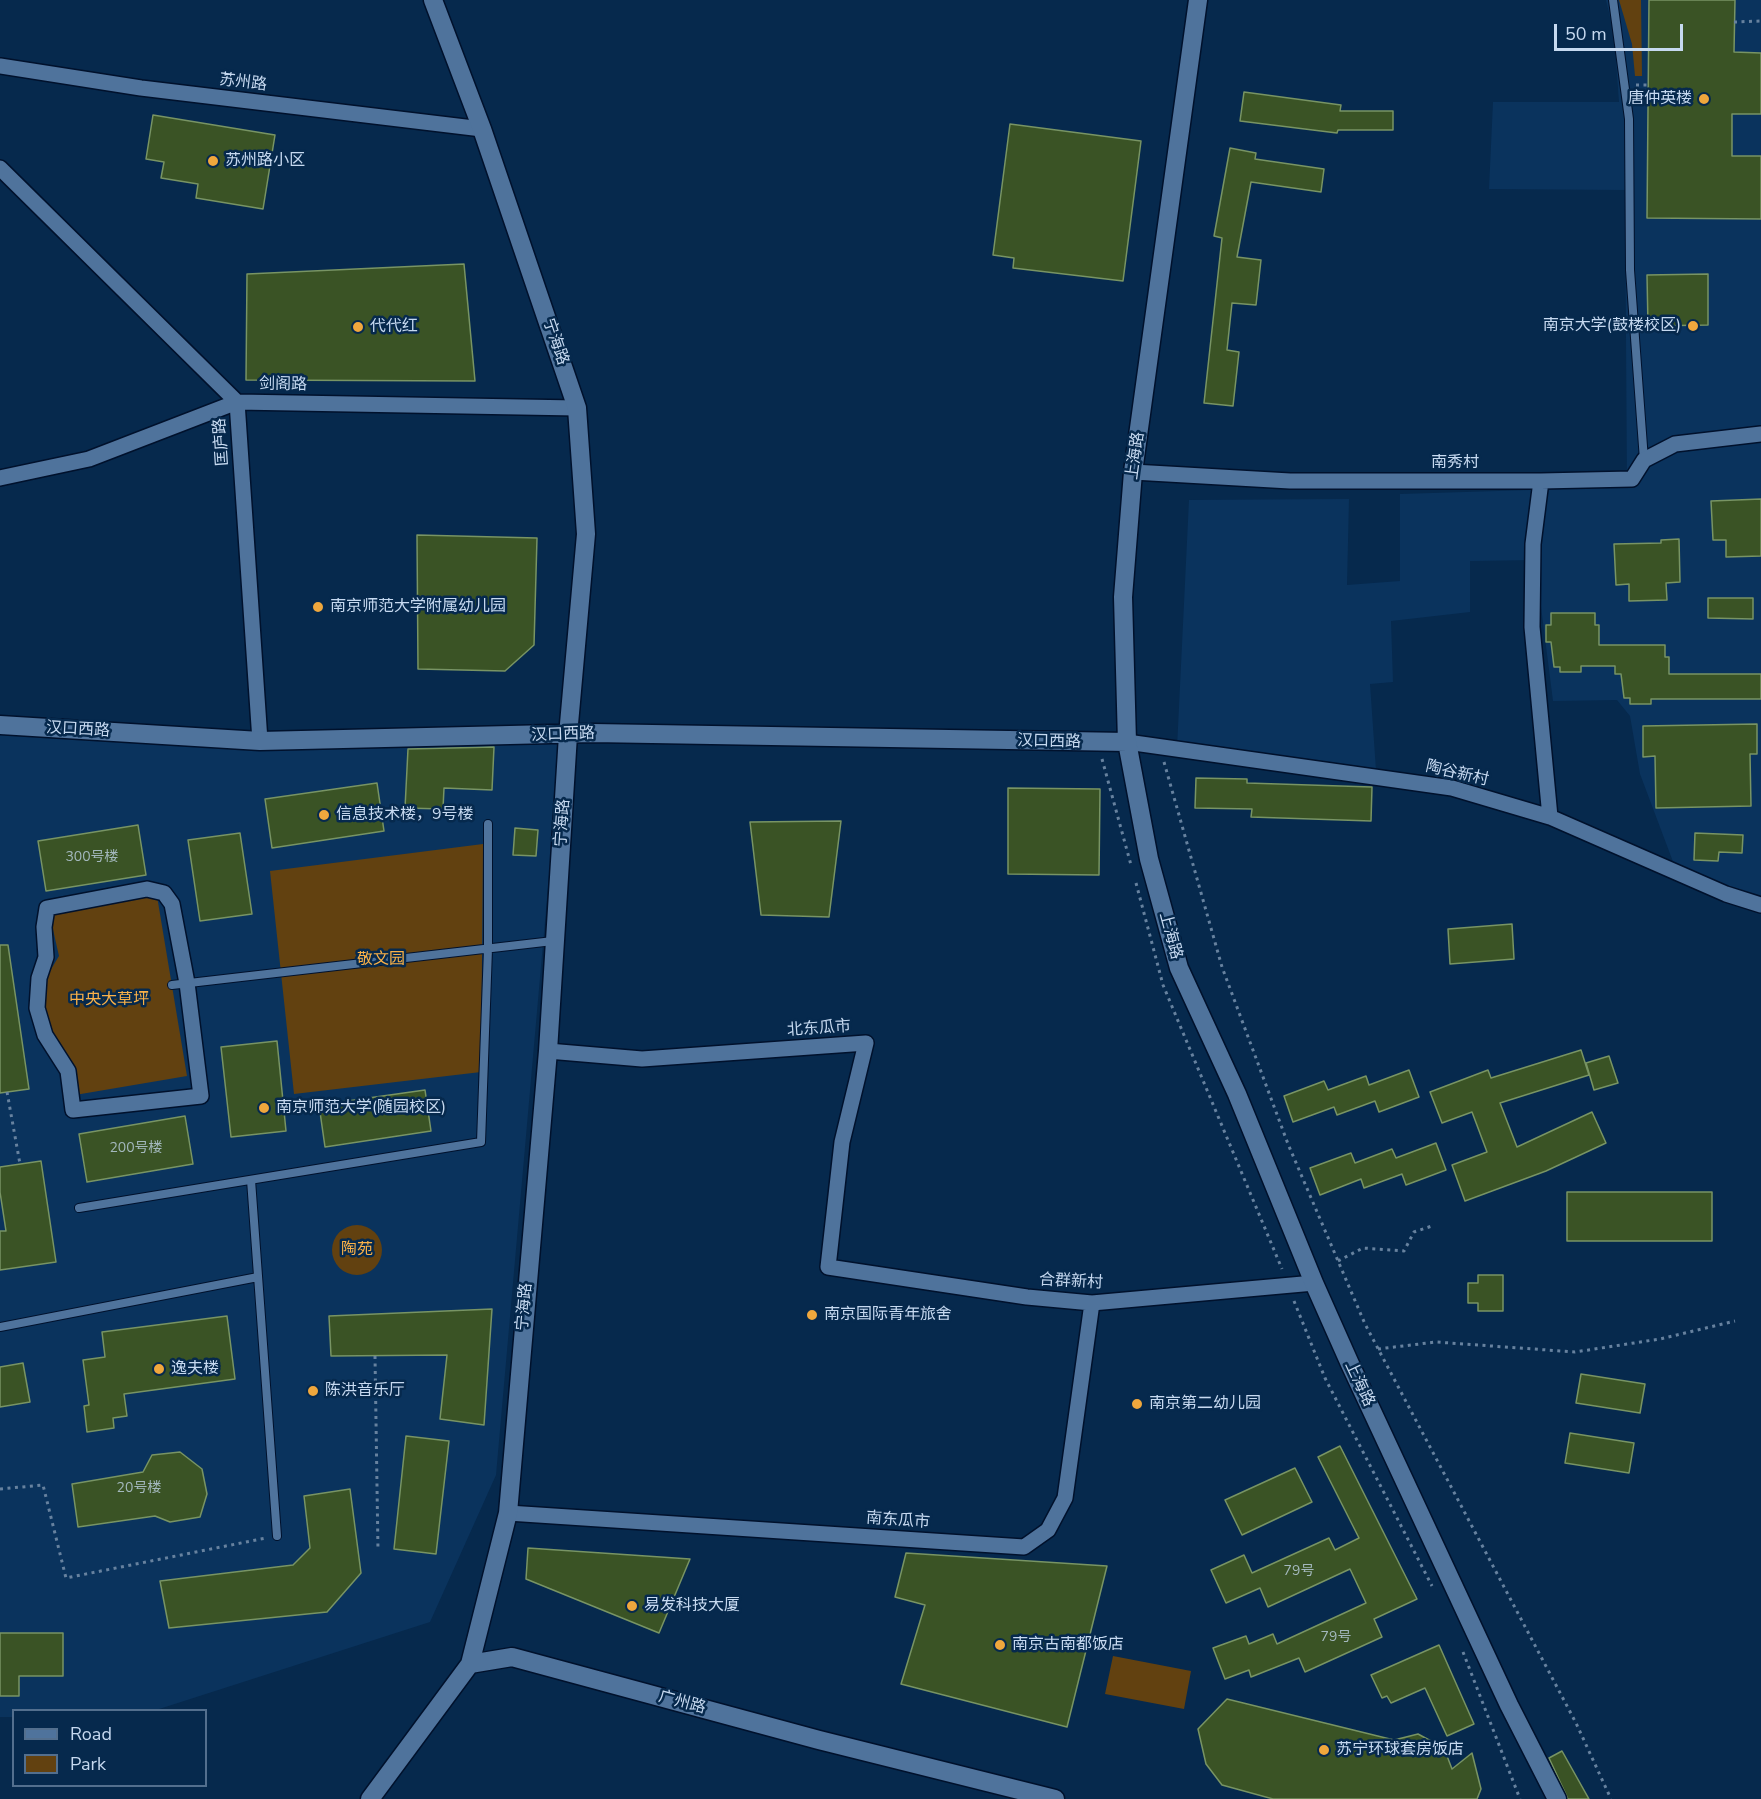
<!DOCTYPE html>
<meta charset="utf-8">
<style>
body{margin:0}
#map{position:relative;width:1761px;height:1799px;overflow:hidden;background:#06294d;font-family:"Nunito Sans",sans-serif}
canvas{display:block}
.legend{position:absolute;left:12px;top:1709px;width:195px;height:78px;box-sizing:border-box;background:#06294d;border:2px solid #536f8e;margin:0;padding:8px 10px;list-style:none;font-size:18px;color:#c6d9f0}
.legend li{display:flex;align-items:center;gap:12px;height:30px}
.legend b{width:30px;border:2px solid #536f8e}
.scale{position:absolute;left:1554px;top:24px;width:129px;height:27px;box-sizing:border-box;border:3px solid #c6d9f0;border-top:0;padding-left:8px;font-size:18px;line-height:21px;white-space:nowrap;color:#c6d9f0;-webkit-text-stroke:4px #06294d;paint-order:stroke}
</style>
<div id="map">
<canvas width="1761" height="1799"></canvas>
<ul class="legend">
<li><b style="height:8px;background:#4f739c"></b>Road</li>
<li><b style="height:16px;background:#624110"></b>Park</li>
</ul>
<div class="scale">50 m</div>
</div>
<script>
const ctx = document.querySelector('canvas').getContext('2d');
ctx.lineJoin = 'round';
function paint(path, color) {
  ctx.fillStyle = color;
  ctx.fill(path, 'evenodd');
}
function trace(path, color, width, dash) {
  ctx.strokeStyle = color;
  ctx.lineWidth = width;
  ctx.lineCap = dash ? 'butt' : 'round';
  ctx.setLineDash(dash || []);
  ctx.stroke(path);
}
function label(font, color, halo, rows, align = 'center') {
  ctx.font = font + ' "Nunito Sans","Noto Sans SC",sans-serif';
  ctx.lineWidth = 5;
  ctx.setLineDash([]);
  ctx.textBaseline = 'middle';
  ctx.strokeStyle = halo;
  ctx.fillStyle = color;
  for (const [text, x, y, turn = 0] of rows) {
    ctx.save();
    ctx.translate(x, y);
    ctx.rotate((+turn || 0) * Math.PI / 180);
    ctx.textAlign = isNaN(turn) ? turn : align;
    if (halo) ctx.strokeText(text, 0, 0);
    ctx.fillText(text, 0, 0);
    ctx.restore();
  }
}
paint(new Path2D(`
 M1606,0H1761V898L1733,890L1675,867L1640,774L1630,716L1617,700L1553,701L1535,560L1470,561V612L1391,621L1393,682L1370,684L1376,770L1177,748L1189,500L1349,499L1347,585L1400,581V494L1627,487L1625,190L1489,189L1493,102H1619L1614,34Z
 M0,731L561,740L496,1475L430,1622L156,1710H14L13,1717H0Z`), '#0a335d');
paint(new Path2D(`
 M1619,0H1641L1642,76H1635L1632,44Z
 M483,844L481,1072L294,1094L270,871Z
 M157,896L187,1076L75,1095L39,1000L41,986L59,956L49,912Z
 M332 1250a25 25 0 1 1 50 0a25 25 0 1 1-50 0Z
 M1113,1656L1191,1671L1184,1709L1105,1694Z`), '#624110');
const building = new Path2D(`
 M1649,0H1735L1734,52L1761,53V114H1732V156H1761V219L1647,218Z
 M1244,92L1341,105L1340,111H1393V130H1338L1337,133L1240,121Z
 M153,115L275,135L263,209L196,198L198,184L161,178L164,162L146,159Z
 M1010,124L1141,141L1123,281L1013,268L1014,258L993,255Z
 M1230,148L1256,153L1255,159L1324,169L1321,192L1251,182L1237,257L1261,260L1256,305L1232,303L1227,350L1239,352L1233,406L1204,403L1222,238L1214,236Z
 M464,264L475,381L246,380L247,274Z
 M1708,274V325L1648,326L1647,275Z
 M1761,499V556L1726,557V540H1713L1711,501Z
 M417,535L537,538L534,645L505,671L418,669Z
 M1679,539L1680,582L1666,583L1667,600L1629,601V584L1616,585L1614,544L1661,543V540Z
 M1708,598H1753V619L1708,618Z
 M1551,613H1595V625H1599V645H1665V657H1669V674H1761V699H1651V704H1630V698H1624L1621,674H1615V666H1581V672H1560V667H1554L1551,642H1546V625H1551Z
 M1757,724V754H1750L1751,806L1656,808L1655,756L1643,757V726Z
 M494,747L492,790L444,788L443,809L405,808L408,749Z
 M1196,778L1247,779V783L1372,787L1371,821L1251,817L1252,809L1195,808Z
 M377,783L384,831L272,848L265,799Z
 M1008,788L1100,789L1099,875L1008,874Z
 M841,821L829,917L761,915L750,822Z
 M138,825L146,875L46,891L38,841Z
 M515,828L538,830L536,856L513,855Z
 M240,833L252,914L200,921L188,840Z
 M1695,833L1743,835L1742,853L1719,852L1718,861L1694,860Z
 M1512,924L1514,959L1450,964L1448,929Z
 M0,945H8L29,1089L0,1093Z
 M277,1041L286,1131L231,1137L221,1047Z
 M1581,1050L1589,1075L1500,1103L1517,1147L1592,1112L1606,1143L1546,1171L1465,1201L1452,1165L1487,1152L1472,1112L1442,1123L1430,1092L1488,1070L1491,1078Z
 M1609,1056L1618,1083L1594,1090L1586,1063Z
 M1409,1070L1419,1097L1379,1112L1375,1101L1337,1115L1334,1107L1293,1122L1284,1096L1324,1081L1328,1090L1366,1076L1369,1085Z
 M425,1090L431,1131L325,1147L319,1105Z
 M185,1116L193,1164L87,1182L79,1134Z
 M1436,1143L1446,1170L1406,1185L1402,1174L1364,1188L1361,1179L1320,1195L1310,1168L1351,1153L1355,1163L1392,1149L1396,1158Z
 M41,1161L56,1262L0,1270V1231H6L0,1192V1167Z
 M1567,1192H1712V1241H1567Z
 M1478,1275H1503V1311H1478V1303H1468V1283H1478Z
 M492,1309L484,1425L440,1419L447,1355L331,1356L329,1316Z
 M227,1316L235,1379L124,1394L127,1416L113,1418L114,1428L87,1432L84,1406L89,1405L83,1360L105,1357L102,1332Z
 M23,1363L30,1402L0,1407V1367Z
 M1581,1374L1645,1384L1640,1413L1576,1403Z
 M1570,1433L1634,1443L1629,1473L1565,1463Z
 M406,1436L449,1441L436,1554L394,1549Z
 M1340,1446L1417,1599L1374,1619L1382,1637L1305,1672L1299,1658L1251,1677L1249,1670L1225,1679L1213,1648L1246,1636L1249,1644L1273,1634L1277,1644L1366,1603L1350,1569L1268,1607L1260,1588L1226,1603L1211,1570L1244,1555L1252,1573L1329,1538L1335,1550L1359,1538L1318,1457Z
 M180,1452L202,1469L207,1494L200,1517L170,1522L155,1516L78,1527L72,1484L143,1472L152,1455Z
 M1295,1468L1312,1502L1242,1535L1225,1500Z
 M350,1489L361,1573L327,1612L169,1628L160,1581L293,1565L310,1548L304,1496Z
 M528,1548L690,1559L659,1633L526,1579Z
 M906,1553L1107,1566L1067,1727L901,1684L925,1605L895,1597Z
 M0,1633H63V1676H19V1696H0Z
 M1439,1645L1474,1724L1447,1736L1425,1688L1391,1703L1387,1696L1382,1698L1371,1675Z
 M1227,1699L1394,1740L1418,1734L1444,1748L1452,1769L1472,1753L1481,1789L1477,1799H1273L1222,1785L1206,1764L1198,1729Z
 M1562,1751L1589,1799H1568L1549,1758Z`);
paint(building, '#3a5325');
trace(building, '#789464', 1.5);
const lane = new Path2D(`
 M1613,0L1629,119L1630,270L1644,460
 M172,985L553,941
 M251,1180L277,1536
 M79,1208L481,1142L488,949V824
 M0,1327L258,1277`);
const street = new Path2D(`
 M0,66L141,88L482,129
 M0,168L237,402L260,741
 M1133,472L1290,481H1541L1632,479L1644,460L1675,444L1761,434
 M0,478L89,459L237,402L577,408
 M1541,481L1533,544L1532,627L1550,817
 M1127,742L1452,788L1550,817L1726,894L1761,905
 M147,889L164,893L172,904L187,983L201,1096L73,1110L68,1071L45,1035L37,1008L39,978L46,957L44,927L47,908Z
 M548,1051L642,1059L866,1043L842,1142L828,1267L1027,1297L1092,1303L1314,1283
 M508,1513L1024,1547L1048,1530L1065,1498L1092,1303`);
const secondary = new Path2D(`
 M433,0L482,129L577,408L586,534L568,735L548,1051L508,1513L470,1664
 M1198,0L1133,472L1123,597L1127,742L1149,859L1179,968L1237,1094L1314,1283L1350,1364L1509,1705L1557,1799
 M0,725L260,741L593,733L1127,742
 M370,1799L470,1664L512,1657L819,1740L1055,1799`);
trace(lane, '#00112c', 10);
trace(street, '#00112c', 18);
trace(secondary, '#00112c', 21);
trace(new Path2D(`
 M1734,22L1761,21
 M1636,85H1648
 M1102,759L1131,865
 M1164,762L1222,967L1288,1144L1365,1324L1576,1723L1611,1799
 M1136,883L1163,985L1282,1269
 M7,1092L20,1164
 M1338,1261L1363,1248L1404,1251L1414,1232L1432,1226
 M1294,1301L1325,1378L1432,1586
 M1378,1349L1436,1342L1575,1352L1660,1339L1735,1321
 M375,1356L378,1551
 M0,1489L43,1485L66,1578L266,1538
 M1463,1652L1520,1799`), '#67829f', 3, [3, 4.5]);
trace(lane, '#4f739c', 8);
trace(street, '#4f739c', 15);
trace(secondary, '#4f739c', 18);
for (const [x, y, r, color] of [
 [1704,99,6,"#efa73d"],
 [213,161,6,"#efa73d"],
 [1693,326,6,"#efa73d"],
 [358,327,6,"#efa73d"],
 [318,607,6,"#efa73d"],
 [324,815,6,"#efa73d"],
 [264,1108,6,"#efa73d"],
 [812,1315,6,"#efa73d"],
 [159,1369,6,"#efa73d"],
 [313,1391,6,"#efa73d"],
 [1137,1404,6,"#efa73d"],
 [632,1606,6,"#efa73d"],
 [1000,1645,6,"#efa73d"],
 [1324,1750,6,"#efa73d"]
]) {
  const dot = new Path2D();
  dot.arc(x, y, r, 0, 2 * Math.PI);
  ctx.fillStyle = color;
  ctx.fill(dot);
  trace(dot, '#06294d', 2);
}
label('14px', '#a3b8bd', null, [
 ["300号楼",92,858],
 ["200号楼",136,1149],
 ["20号楼",139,1489],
 ["79号",1299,1572],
 ["79号",1336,1638]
]);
label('16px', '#c6d9f0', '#06294d', [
 ["苏州路",243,83,7],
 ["宁海路",555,342,71],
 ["剑阁路",283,385,1],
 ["匡庐路",222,442,-94],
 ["上海路",1136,456,-82],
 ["南秀村",1455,463],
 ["汉口西路",78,730,3],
 ["汉口西路",563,735,-2],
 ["汉口西路",1049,742,1],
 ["陶谷新村",1457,774,13],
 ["宁海路",563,823,-86],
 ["上海路",1170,936,75],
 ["北东瓜市",819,1029,-4],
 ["合群新村",1071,1282,3],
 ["宁海路",525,1307,-85],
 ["上海路",1359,1384,65],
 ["南东瓜市",898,1521,4],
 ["广州路",682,1703,15]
]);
label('16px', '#c6d9f0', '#06294d', [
 ["唐仲英楼",1692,99,"right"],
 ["苏州路小区",225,161],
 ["南京大学(鼓楼校区)",1681,326,"right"],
 ["代代红",370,327],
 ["南京师范大学附属幼儿园",330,607],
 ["信息技术楼，9号楼",336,815],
 ["南京师范大学(随园校区)",276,1108],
 ["南京国际青年旅舍",824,1315],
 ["逸夫楼",171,1369],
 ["陈洪音乐厅",325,1391],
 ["南京第二幼儿园",1149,1404],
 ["易发科技大厦",644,1606],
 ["南京古南都饭店",1012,1645],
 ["苏宁环球套房饭店",1336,1750]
], 'left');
label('16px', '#fab148', '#06294d', [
 ["敬文园",381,960],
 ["中央大草坪",109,1000],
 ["陶苑",357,1250]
]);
</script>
